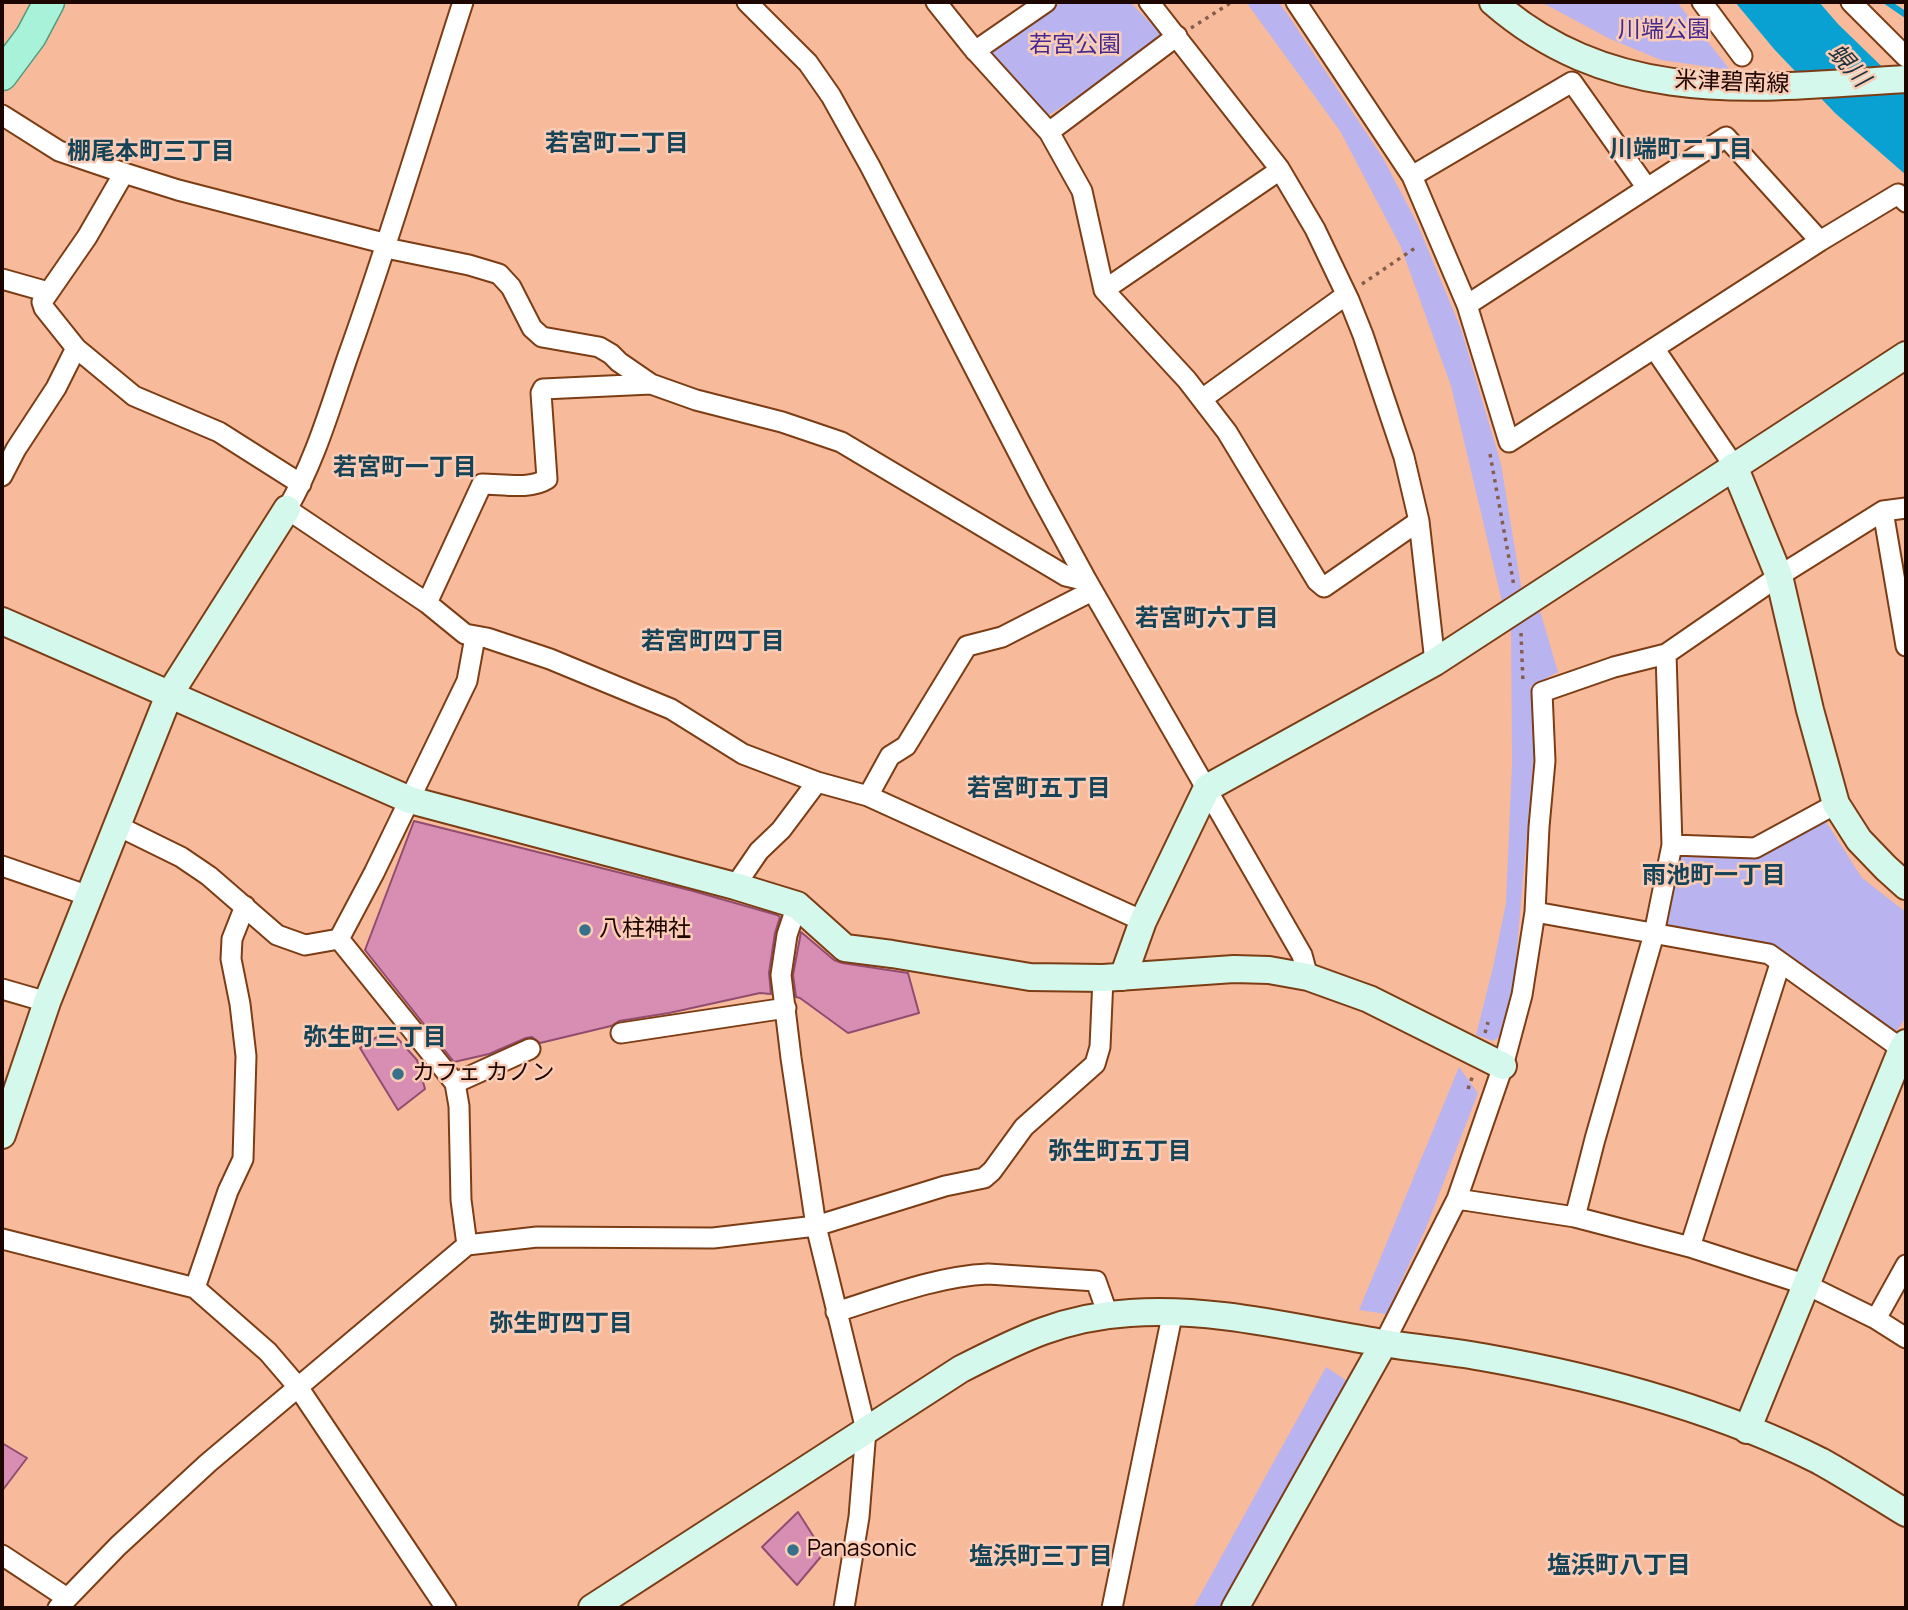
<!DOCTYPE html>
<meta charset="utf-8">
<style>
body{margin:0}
#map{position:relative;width:1908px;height:1610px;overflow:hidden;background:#f7bb9c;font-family:Manrope,sans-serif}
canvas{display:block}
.frame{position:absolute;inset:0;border:4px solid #1d0500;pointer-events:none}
</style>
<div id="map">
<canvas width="1908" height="1610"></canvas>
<div class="frame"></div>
</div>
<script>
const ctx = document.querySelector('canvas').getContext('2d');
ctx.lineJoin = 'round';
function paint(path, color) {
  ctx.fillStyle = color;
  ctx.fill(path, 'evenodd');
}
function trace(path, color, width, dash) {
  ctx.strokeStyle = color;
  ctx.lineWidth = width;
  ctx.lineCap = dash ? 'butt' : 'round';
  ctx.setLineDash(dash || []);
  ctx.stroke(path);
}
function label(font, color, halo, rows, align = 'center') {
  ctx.font = font + ' Manrope,"Noto Sans JP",sans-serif';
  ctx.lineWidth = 5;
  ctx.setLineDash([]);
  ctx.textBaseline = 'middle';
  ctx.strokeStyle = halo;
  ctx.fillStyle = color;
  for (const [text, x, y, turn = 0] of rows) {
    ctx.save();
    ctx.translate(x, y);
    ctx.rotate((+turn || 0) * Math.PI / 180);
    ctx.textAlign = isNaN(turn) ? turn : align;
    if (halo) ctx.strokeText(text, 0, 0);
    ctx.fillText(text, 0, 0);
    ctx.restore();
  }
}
paint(new Path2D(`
 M1062,2H1130L1166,39L1046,117L986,55Z
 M1246,2H1278L1286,12L1383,158L1417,223L1461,329L1501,464L1522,592L1503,606L1451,386L1401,247L1340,131Z
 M1541,2H1677L1730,70L1661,60L1608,38Z
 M1540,611L1558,672L1531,686L1534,753L1514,983L1499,1037L1493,1041L1476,1035L1493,967L1506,903L1512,763L1511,627Z
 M1823,817L1862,878L1906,912V1018L1888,1042L1772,949L1660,931L1677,852L1752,857Z
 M1459,1067L1478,1093L1426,1228L1386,1314L1359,1310Z
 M1326,1367L1350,1383L1219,1608H1193Z`), '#b9b3ef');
paint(new Path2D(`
 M1735,2H1819L1838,24L1906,90V175L1835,113L1774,49Z`), '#09a1d2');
trace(new Path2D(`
 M1887,2L1906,15`), '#09a1d2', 6);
const building = new Path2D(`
 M414,821L693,891L777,915L780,917L775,933L769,973L771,994L760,993L669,1013L619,1021L611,1026L540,1043L532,1037L526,1038L489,1054L454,1062L365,950Z
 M801,932L834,960L842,963L908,973L919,1013L848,1033L800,998L796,997L793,975Z
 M389,1029L417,1060L425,1089L398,1110L360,1048Z
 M2,1443L27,1458L2,1491Z
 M798,1512L824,1553L797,1585L762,1547Z`);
paint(building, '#d88db2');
trace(building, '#914d70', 2);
const street = new Path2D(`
 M463,2C425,120 390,239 348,356C330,408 315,461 287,509L427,603L465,634L487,638L550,659L671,709L743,754L817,782L868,796L1143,921
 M747,2L808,63L831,96L870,166L1038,491L1087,581L1302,955L1308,977
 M936,2L972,47L1049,132L1082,191L1104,290L1187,380L1227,432L1317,581L1324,587L1419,521
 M1149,2L1279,168L1315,229L1349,300L1363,335L1404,457L1419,521L1435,662
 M1296,2L1412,176L1467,305L1509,442L1820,241L1898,194L1906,202
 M1702,2L1742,56
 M1851,2L1906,57
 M975,51L1046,2
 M2,115L59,151L124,173L178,190L387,244
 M1049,132L1177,36
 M124,173L87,237L42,302L44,308L76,348L134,396L219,432L301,484
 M1412,176L1572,82L1647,188
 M386,248L469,265L499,274L511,287L532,328L542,337L599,347L611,354L619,362L651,384L696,400L782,422L841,442L1066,576L1087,581
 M2,279L48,292
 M1104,290L1280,170
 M1467,305L1726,137L1820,241
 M1654,348L1734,466
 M1202,399L1346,295
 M2,476L16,449L56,388L76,348
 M1883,511L1906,646
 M427,603L482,484C502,484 530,490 547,479L541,393L543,389L651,384
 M868,796L890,756L906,746L967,646L1002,637L1092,591
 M118,826L181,857L209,876L277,935L305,945L339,939
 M1672,845L1755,848L1836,804
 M2,866L89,896
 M735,886L759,851L781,830L817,782
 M797,905L787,935L781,975L791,1058L816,1226L866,1430L859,1517L844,1608
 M1535,912L1769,954L1906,1052
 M339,939L455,1083L459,1106L461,1200L467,1245
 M339,939L374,873L467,681L475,637
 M2,989L47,1002
 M621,1033L786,1008
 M455,1083L530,1049
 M1457,1199L1503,1066L1522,995L1535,912L1539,827L1545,761L1542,692L1614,667L1666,654L1779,576L1883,511L1906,508
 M1575,1217L1595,1139L1654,934L1672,845L1666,654
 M2,1239L195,1288L268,1352L298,1387L446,1608
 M1690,1247L1780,964
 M195,1288L228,1191L243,1159L246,1056L240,1004L231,959L232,939L245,906
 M836,1312C884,1297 938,1276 988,1274L1096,1281L1108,1315
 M1876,1319L1906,1265
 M1384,1343L1457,1199L1575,1217L1690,1247L1807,1285L1876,1319L1906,1338
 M2,1555L67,1598
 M58,1608L118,1546L208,1463L467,1245L537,1237L713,1238L816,1226L945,1186L984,1178L992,1171L1024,1127L1095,1064L1100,1047L1103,978
 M1112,1608L1173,1311`);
const secondary = new Path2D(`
 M1493,2C1616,109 1757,88 1906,79
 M1734,466L1779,576L1810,710L1836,804L1859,840L1886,868L1906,886
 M2,621L410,800L735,886L797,905L845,948L892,954L1030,977L1103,978L1234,969L1269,970L1308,977L1369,999L1503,1066
 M1123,977L1143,921L1207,788L1435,662L1906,355
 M2,1135L47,1002L169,695L287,509
 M1747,1430L1902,1049L1906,1043
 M592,1608L961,1369C1020,1339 1063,1317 1130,1313C1211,1307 1293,1328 1372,1341C1408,1348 1445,1350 1482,1357C1595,1377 1717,1409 1820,1461C1849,1477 1878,1496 1906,1513
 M1235,1608L1384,1343`);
const primary = new Path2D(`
 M2,75L31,36L49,2`);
trace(street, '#7c3c14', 23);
trace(secondary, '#7c3c14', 30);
trace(primary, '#539a7d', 33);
trace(new Path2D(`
 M1191,28L1232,2
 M1362,284L1418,246
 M1490,454L1514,586
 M1521,633L1523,683
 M1485,1033L1488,1022
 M1468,1089L1473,1075`), '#865c4b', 3.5, [3.5, 5]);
trace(street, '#fff', 19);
trace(secondary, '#d4f9ec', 26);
trace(primary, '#a9f2da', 30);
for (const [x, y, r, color] of [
 [585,930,7,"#367089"],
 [398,1074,7,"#367089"],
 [793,1550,7,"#367089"]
]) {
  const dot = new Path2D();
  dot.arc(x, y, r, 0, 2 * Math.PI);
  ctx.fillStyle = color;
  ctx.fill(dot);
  trace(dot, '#faccb5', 2.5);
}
label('23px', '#452990', '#faccb5', [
 ["川端公園",1664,31],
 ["若宮公園",1075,46]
]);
label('23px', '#1d0500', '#faccb5', [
 ["米津碧南線",1732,83,2]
]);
label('23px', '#1d0500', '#faccb5', [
 ["八柱神社",599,930],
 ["カフェ カノン",412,1074],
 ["Panasonic",807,1550]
], 'left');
label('italic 24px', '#1f343e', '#faccb5', [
 ["蜆川",1848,66,48]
]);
label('bold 24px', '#154458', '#faccb5', [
 ["若宮町二丁目",617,144],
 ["川端町二丁目",1681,150],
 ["棚尾本町三丁目",151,152],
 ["若宮町一丁目",405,468],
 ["若宮町六丁目",1207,619],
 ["若宮町四丁目",713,642],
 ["若宮町五丁目",1039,789],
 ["雨池町一丁目",1714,876],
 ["弥生町三丁目",375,1038],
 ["弥生町五丁目",1120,1152],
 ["弥生町四丁目",561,1324],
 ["塩浜町三丁目",1041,1557],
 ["塩浜町八丁目",1619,1566]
]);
</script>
